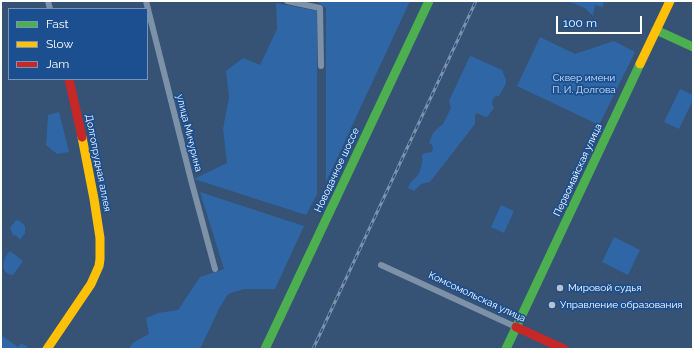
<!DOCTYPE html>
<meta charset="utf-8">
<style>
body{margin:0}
#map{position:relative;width:694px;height:350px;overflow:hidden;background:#365274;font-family:Raleway,sans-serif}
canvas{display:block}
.frame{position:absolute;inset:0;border:2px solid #fff;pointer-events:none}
.legend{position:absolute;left:8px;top:8px;width:140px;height:72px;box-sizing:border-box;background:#1b4f8f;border:1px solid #7695bc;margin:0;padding:5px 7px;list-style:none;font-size:12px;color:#fff}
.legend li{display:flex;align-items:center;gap:8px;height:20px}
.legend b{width:20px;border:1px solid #7695bc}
.scale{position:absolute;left:556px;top:16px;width:86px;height:18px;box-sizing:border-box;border:2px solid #fff;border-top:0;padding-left:5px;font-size:12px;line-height:14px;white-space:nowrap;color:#fff;-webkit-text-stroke:3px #1b4f8f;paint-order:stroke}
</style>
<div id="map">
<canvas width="694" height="350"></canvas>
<div class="frame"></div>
<ul class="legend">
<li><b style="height:5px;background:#4caf50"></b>Fast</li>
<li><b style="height:5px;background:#ffc107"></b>Slow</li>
<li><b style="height:5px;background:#c62828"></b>Jam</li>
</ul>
<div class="scale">100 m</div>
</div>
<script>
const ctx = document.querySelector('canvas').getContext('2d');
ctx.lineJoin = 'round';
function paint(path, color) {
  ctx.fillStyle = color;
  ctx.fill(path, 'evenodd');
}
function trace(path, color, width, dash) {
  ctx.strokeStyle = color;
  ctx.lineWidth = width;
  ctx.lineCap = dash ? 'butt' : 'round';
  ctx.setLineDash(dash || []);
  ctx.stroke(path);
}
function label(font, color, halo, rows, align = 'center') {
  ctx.font = font + ' Raleway,sans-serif';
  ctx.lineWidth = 3.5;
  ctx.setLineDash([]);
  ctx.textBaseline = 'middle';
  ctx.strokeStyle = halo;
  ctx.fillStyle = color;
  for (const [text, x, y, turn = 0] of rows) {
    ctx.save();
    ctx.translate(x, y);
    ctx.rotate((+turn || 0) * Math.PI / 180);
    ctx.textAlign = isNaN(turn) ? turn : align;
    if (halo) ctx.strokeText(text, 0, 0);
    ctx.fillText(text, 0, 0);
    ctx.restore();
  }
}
paint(new Path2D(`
 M316,1H410L326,182V8Z
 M567,1H604L603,7L595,5L593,16L585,8Z
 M276,3L317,11V194L306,215L194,179L227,163L223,129L229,97L226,71L243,58L260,65L277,29Z
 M540,37L575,54L614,41L635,52L599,125L517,86Z
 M471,56L502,70C503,73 505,77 506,80C507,84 501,92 499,96H496C492,100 491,103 494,108L488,116L485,117L477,113L475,115V124L430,182L421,184L414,191L408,188C410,182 412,181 416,177C421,171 423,163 422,155L425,153L432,152L433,149L432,145L429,143L433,133L438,128L443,124L451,108L449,101L469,58Z
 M680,89L693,95V100L679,129L664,122Z
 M59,112L69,152L57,154L46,145L48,115Z
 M200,192L304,226L275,289H244L228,294L220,307L200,349H129C132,341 142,338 149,334L146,318L158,313L178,310L200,277L224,269Z
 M501,205L514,211L504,233L491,227Z
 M16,220L20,221L25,226V233L20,240L17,236L13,235L10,228Z
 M614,237L640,250L628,275L602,262Z
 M10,251L23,261L13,275C0,275 2,258 10,251Z
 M1,335L18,347L21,343L30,349H1Z`), '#2f66a5');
trace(new Path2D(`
 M48,1L50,9
 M146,1L191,180L215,269
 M287,1L320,8L321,66
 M381,265L516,327`), '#7d92a8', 6);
trace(new Path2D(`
 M656,30L693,47
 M265,349L429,1
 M506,349L640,64`), '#4caf50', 9);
trace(new Path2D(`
 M640,64L670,1
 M47,349L91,284L99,266L100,259V238L94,199L82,137`), '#ffc107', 9);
trace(new Path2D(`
 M69,79L82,137
 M516,327L564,349`), '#c62828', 9);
const rail = new Path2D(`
 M313,349L476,1`);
trace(rail, '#7e92a7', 3);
trace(rail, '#1b4f8f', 1.5, [4.5]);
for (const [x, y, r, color] of [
 [560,288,4,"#b9c2ce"],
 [552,305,4,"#b9c2ce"]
]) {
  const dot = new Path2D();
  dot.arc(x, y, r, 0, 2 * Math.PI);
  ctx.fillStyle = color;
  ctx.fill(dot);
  trace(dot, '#1b4f8f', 1.5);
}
label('10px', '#cfe3fa', '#1b4f8f', [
 ["Сквер имени",584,78],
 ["П. И. Долгова",584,90]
]);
label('10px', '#fff', '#1b4f8f', [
 ["улица Мичурина",189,133,76],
 ["Долгопрудная аллея",98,163,79],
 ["Новодачное шоссе",337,170,-65],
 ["Первомайская улица",578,170,-65],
 ["Комсомольская улица",477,297,25]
]);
label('10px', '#fff', '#1b4f8f', [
 ["Мировой судья",568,288],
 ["Управление образования",560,305]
], 'left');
</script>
